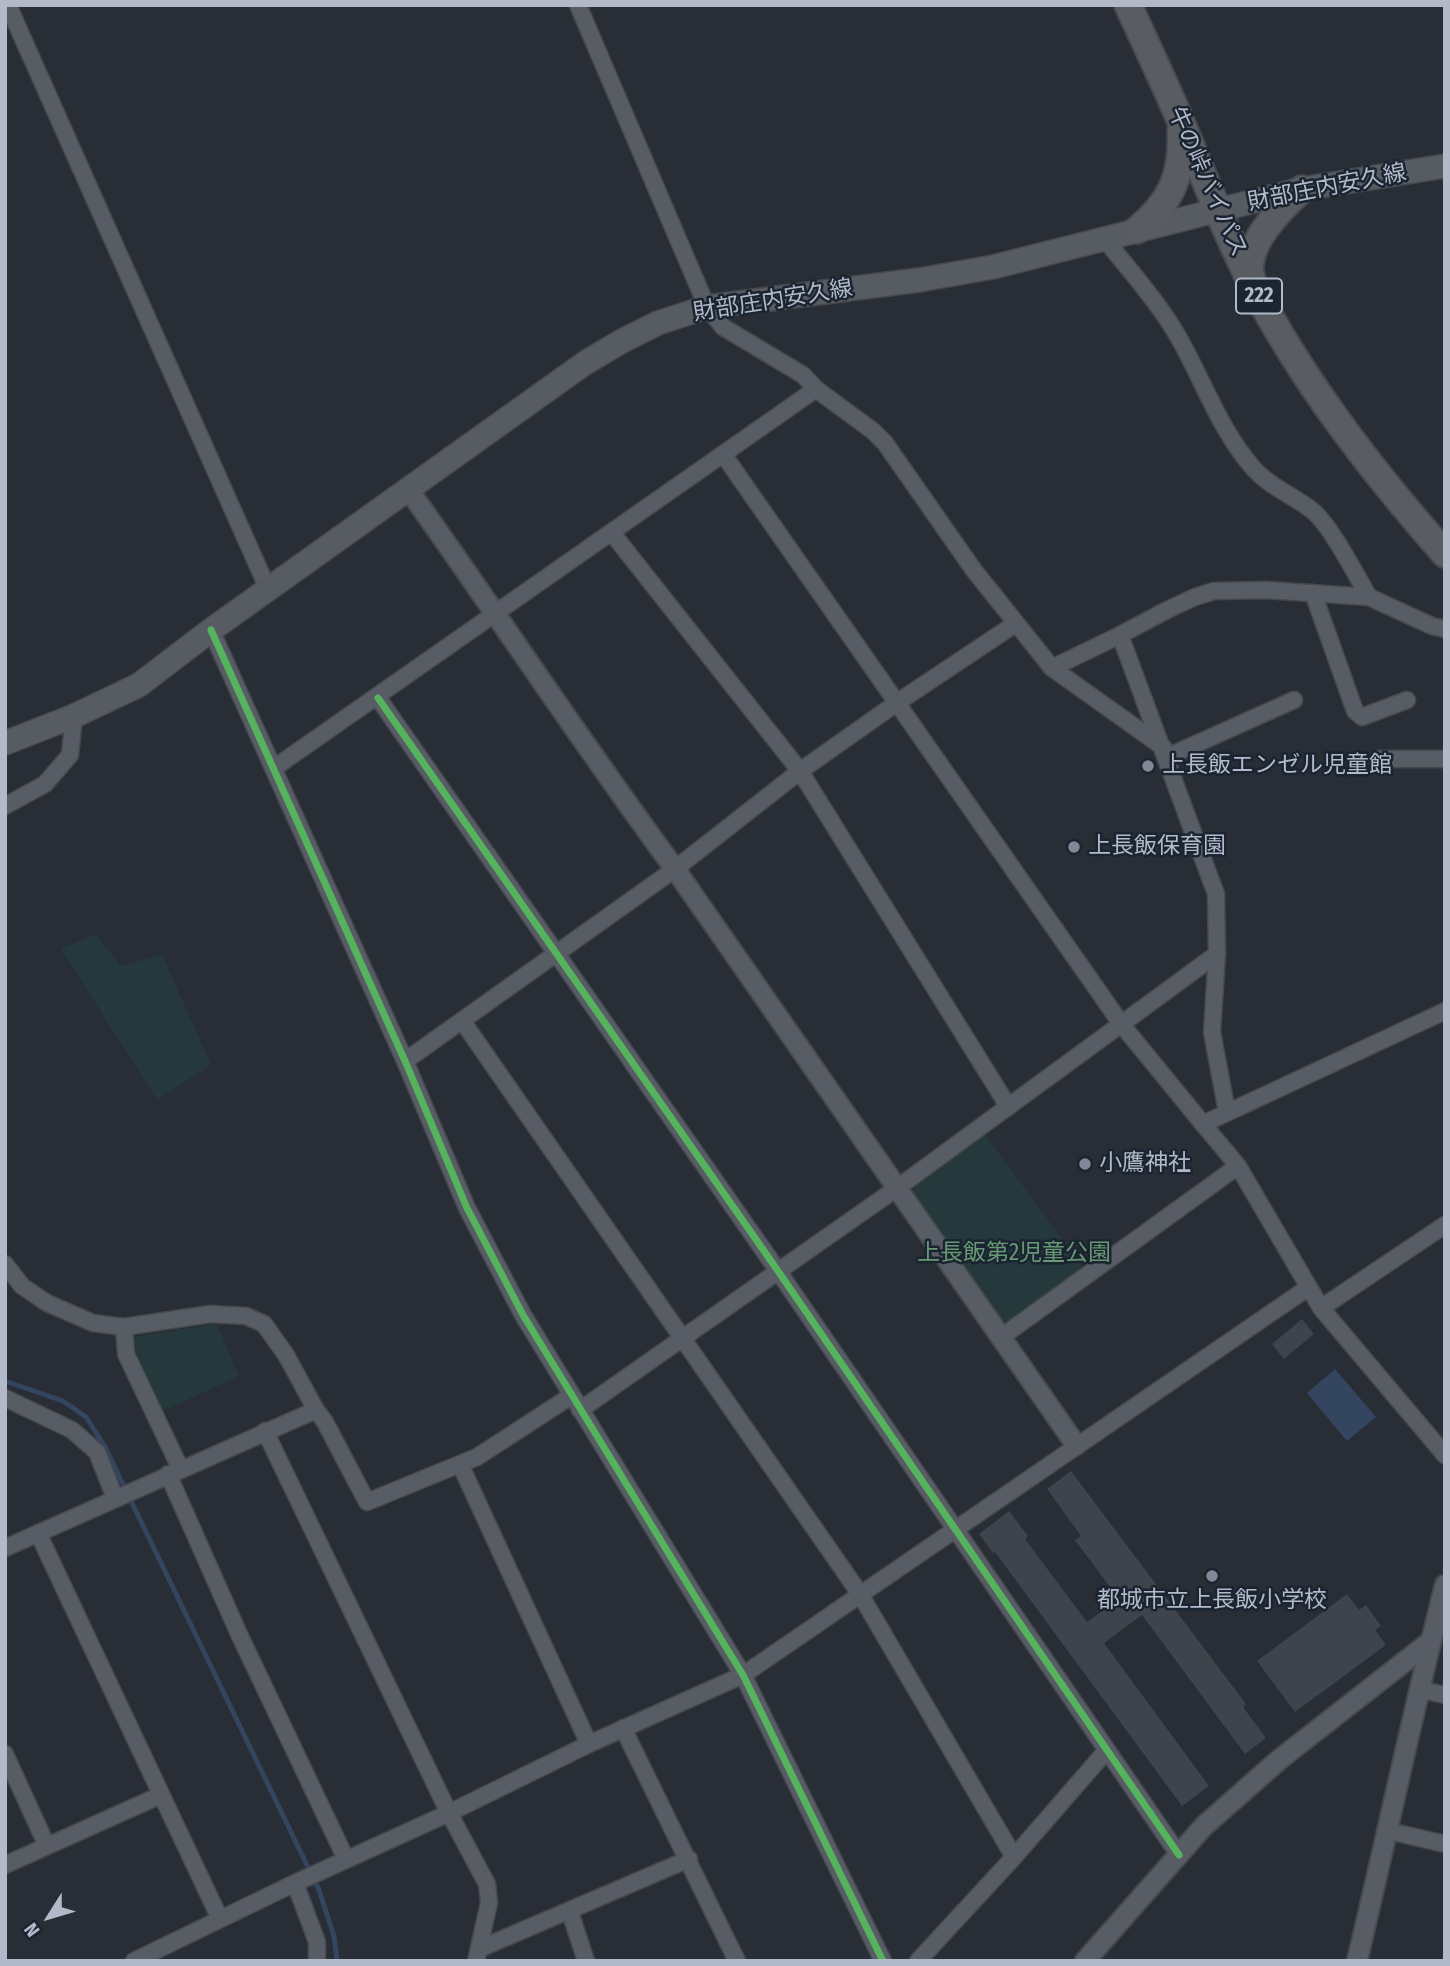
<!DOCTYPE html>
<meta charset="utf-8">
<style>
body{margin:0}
#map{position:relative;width:1450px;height:1966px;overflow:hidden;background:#282d36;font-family:"Fira Sans Condensed",sans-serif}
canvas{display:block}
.frame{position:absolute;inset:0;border:7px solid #b2b9c8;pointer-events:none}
.north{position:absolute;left:14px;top:1882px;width:70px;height:70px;-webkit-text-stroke:5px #1b2431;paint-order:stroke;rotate:233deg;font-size:19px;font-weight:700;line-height:28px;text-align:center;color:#b2b9c8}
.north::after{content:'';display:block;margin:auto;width:24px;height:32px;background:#b2b9c8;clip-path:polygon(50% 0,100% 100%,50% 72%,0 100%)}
</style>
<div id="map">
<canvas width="1450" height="1966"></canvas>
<div class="frame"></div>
<div class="north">N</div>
</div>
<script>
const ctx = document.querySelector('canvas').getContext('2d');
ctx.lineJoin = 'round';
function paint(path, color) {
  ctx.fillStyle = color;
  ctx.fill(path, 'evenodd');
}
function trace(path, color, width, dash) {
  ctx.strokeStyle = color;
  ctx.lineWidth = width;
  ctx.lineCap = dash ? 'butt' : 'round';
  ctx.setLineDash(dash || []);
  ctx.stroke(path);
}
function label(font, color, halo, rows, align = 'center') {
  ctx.font = font + ' "Fira Sans Condensed","Noto Sans JP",sans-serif';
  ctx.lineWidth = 5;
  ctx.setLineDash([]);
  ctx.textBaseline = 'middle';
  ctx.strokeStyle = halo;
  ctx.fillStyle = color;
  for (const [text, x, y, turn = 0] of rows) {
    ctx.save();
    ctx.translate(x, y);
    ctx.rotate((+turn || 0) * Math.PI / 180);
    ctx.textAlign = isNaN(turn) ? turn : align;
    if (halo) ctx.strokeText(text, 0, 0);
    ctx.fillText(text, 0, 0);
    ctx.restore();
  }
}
paint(new Path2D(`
 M96,934L121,966L162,954L211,1065L157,1100L61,949Z
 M984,1133L1085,1270L1014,1321L1002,1320L913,1191L914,1183Z
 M217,1324L239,1376L159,1413L132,1337Z`), '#25383c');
paint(new Path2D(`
 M1335,1369L1376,1417L1347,1441L1307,1393Z`), '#344560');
trace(new Path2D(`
 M5,1381L63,1401L86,1417L105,1447L319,1890L334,1936L337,1961`), '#344560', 5);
paint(new Path2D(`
 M1302,1319L1314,1334L1284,1359L1272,1344Z
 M1071,1471L1246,1704L1243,1707L1266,1738L1245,1754L1142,1615L1104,1643L1209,1786L1182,1806L995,1552L993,1553L979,1534L1009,1511L1028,1536L1025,1539L1087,1622L1119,1599L1075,1540L1081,1536L1047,1489Z
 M1347,1594L1359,1610L1366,1605L1381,1626L1375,1630L1386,1645L1295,1712L1257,1661Z`), '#3f444c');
const minor = new Path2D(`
 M8,5L268,589
 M578,5L707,307L723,327L803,375L816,389L873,431L885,443L973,569L1052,668L1163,747
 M1104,238C1130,271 1160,304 1180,340C1204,383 1221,432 1254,469C1271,488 1295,496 1314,512C1332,528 1356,575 1369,597
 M723,454L1122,1025L1203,1124
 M612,533L800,771L1008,1106
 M1313,593L1355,711L1362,717L1407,700
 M211,630L405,1061L467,1208L523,1315L743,1675L883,1961
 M1120,635L1216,894L1217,954L1212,1032L1227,1112
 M1052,668L1120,635L1167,610L1195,597L1214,591L1266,590L1369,597L1432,626L1445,629
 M378,698L778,1271L1179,1855
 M1167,757L1294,700
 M1378,759H1445
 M274,768L816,389
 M5,806L45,784L70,755L74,716
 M1445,1011L1203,1124L1238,1166L1321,1308L1445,1455
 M463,1022L860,1594L1014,1857
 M405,1061L675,869L800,771L898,702L1015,624
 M5,1264L22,1286L47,1303L93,1323L124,1327L210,1314L246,1316L264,1324L286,1355L316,1410L325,1422L367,1502L477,1457L571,1396
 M1321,1308L1445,1225
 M124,1327L126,1354L181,1470
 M1000,1338L1238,1166
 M5,1398L72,1430L97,1452L115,1498
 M580,1410L897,1188L1217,954
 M265,1431L449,1813L487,1884L489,1903L476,1961
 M460,1464L589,1744
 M168,1474L239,1634L346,1859
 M38,1533L220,1919
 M5,1548L316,1410
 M1418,1689L1445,1695
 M623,1728L737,1961
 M5,1754L47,1846
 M1389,1831L1445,1844
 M5,1865L161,1795
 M295,1883L317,1942V1961
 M570,1912L586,1961
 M479,1949L689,1859
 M134,1961L295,1883L449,1813L589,1744L743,1675L1309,1287
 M918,1961L1014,1857L1107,1750`);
const tertiary = new Path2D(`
 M408,489C498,615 583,745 675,869L1076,1445
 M1085,1961L1204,1826L1280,1759L1431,1641
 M1357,1961C1387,1836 1413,1710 1445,1585`);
const secondary = new Path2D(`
 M5,743L74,716L139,685L211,630L585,363L622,341L658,323L707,307L919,280L993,267L1302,189L1445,166`);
const trunk = new Path2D(`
 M1128,5C1146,44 1164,82 1181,122C1204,176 1224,230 1251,282C1303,382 1371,470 1445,554
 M1137,230C1171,202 1183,176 1181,131
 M1252,281C1251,276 1249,269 1250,264C1253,236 1282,207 1302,189`);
trace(minor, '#44484f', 19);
trace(tertiary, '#44484f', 23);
trace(secondary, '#44484f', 26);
trace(trunk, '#454951', 30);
trace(minor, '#585c64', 16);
trace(tertiary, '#585c64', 19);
trace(secondary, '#575b62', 23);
trace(trunk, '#595d62', 26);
trace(new Path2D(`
 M211,630L405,1061L467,1208L523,1315L743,1675L883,1961
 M378,698L778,1271L1179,1855`), '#56b35d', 7);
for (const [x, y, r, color] of [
 [1148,766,7,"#828895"],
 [1074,847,7,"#828895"],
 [1085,1164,7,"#828895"],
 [1212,1576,7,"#828895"]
]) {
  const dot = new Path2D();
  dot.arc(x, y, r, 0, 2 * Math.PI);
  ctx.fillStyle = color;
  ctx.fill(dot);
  trace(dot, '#1b2431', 2.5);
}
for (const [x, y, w] of [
 [1259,296,46]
]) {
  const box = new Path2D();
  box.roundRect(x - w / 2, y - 17.5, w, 35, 5);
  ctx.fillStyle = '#1b2431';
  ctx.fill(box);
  trace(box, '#b2b9c8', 2);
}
label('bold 21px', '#b2b9c8', null, [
 ["222",1259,296]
]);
label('23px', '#b2b9c8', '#1b2431', [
 ["牛の峠バイパス",1207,182,66],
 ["財部庄内安久線",1327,188,-11],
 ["財部庄内安久線",773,301,-9]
]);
label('23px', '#b2b9c8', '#1b2431', [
 ["上長飯エンゼル児童館",1162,766],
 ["上長飯保育園",1088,847],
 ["小鷹神社",1099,1164],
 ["都城市立上長飯小学校",1212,1601,"center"]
], 'left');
label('23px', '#689975', '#1b2431', [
 ["上長飯第2児童公園",1014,1254]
]);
</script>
